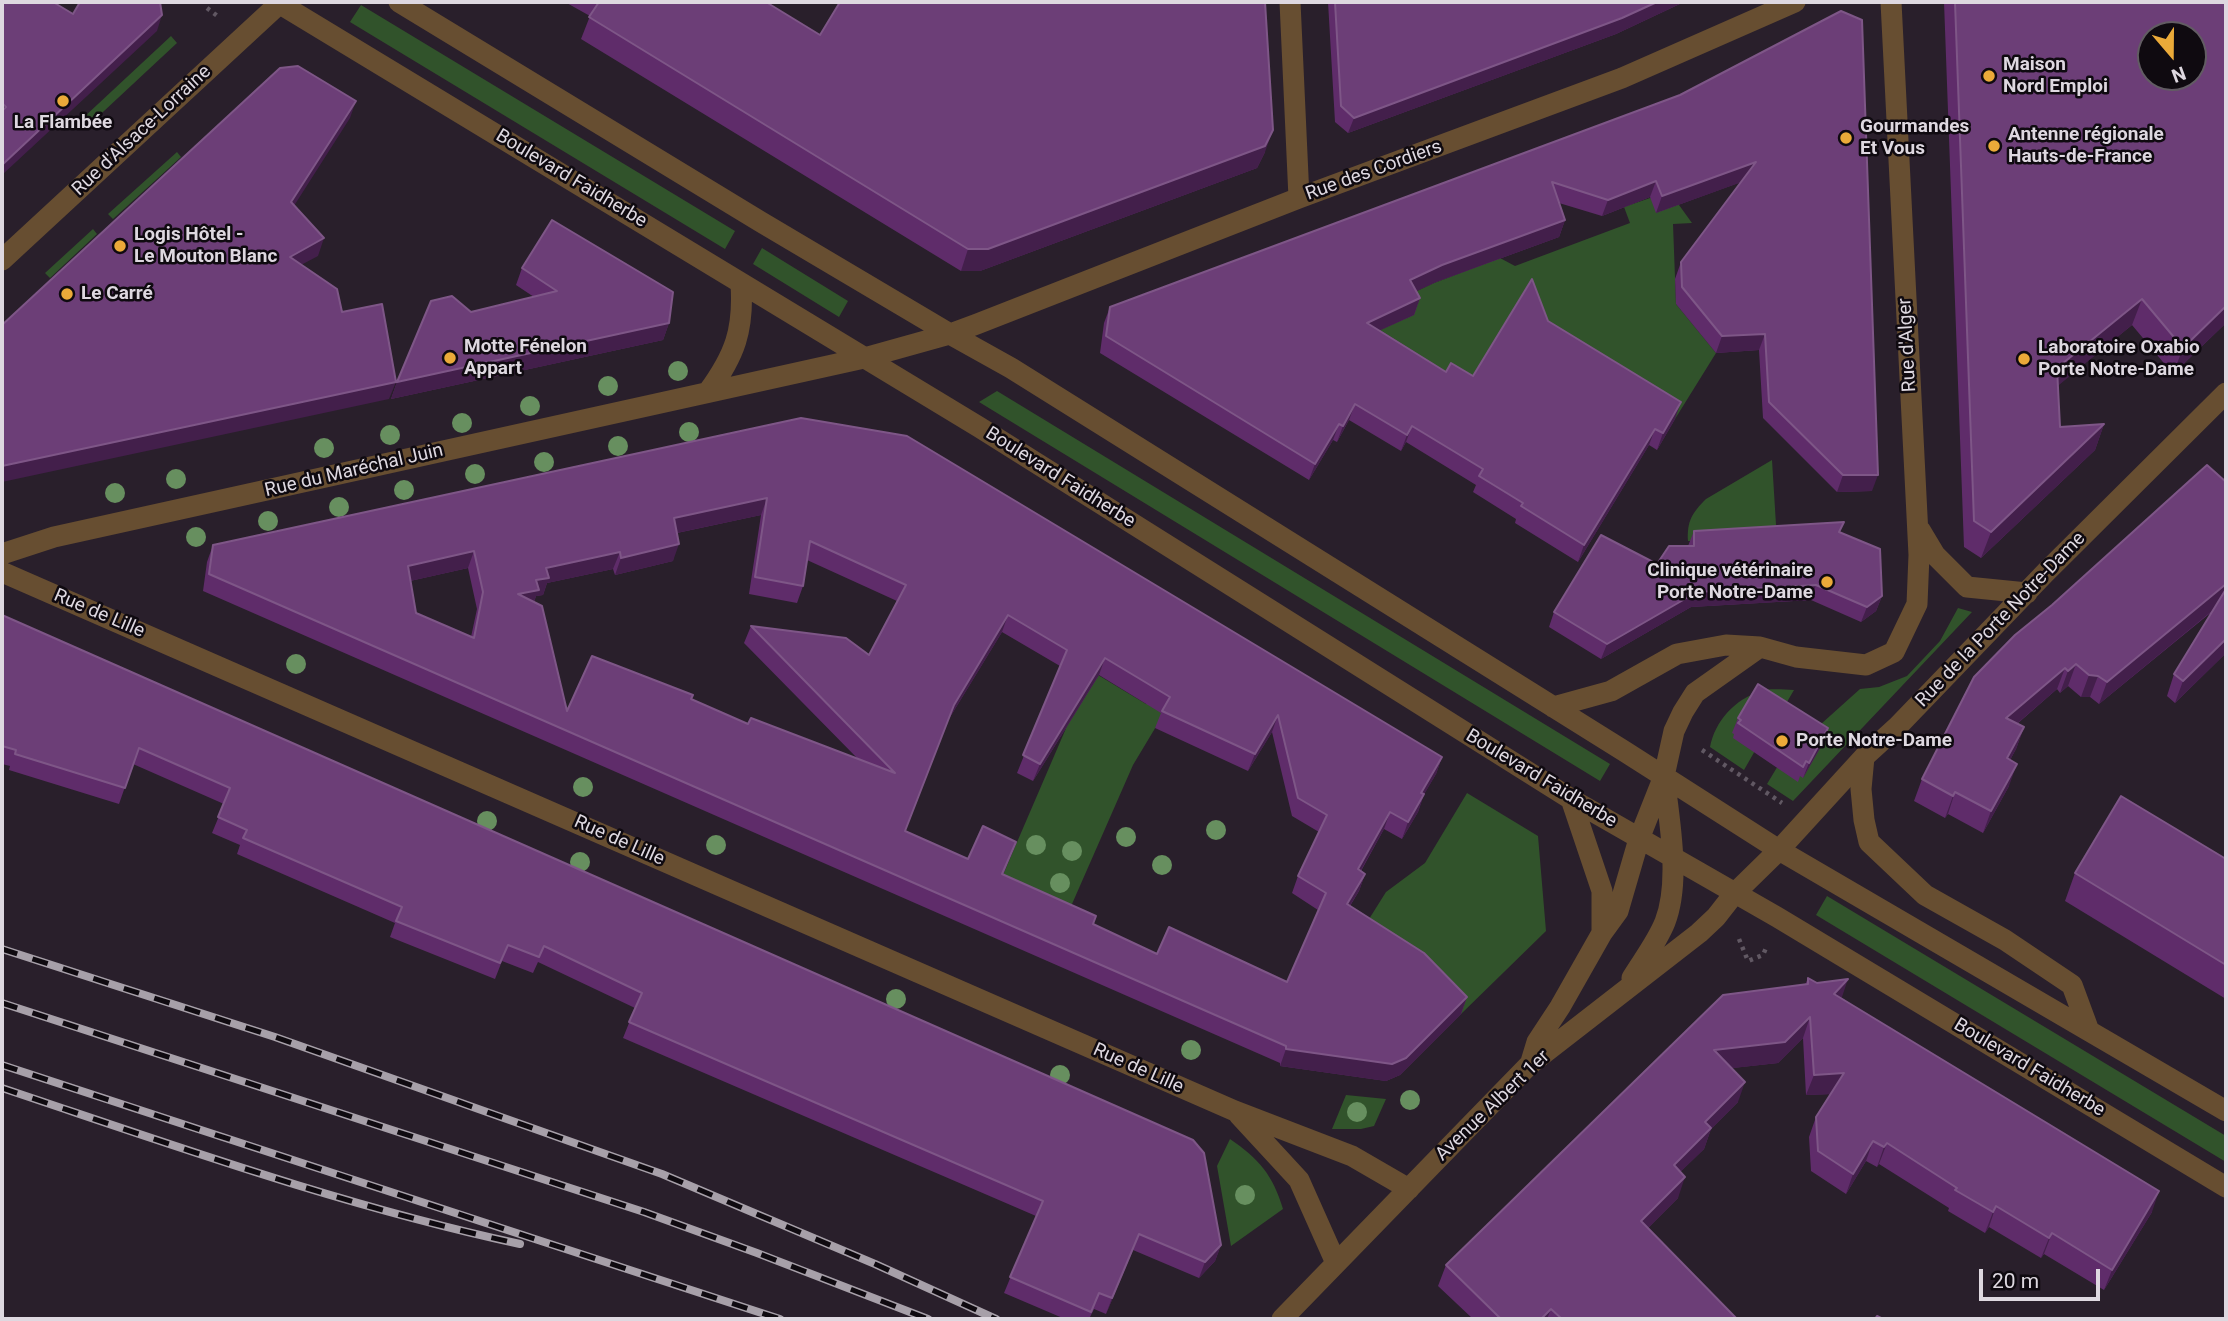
<!DOCTYPE html>
<meta charset="utf-8">
<style>
body{margin:0}
#map{position:relative;width:2228px;height:1321px;overflow:hidden;background:#291f2b;font-family:Roboto,sans-serif}
canvas{display:block}
.frame{position:absolute;inset:0;border:4px solid #ded8e0;pointer-events:none}
.north{position:absolute;left:2137px;top:21px;width:70px;height:70px;box-sizing:border-box;background:#0f0a10;border:2px solid #625c63;border-radius:50%;rotate:160deg;font-size:19px;font-weight:700;line-height:28px;text-align:center;color:#ded8e0}
.north::after{content:'';display:block;margin:auto;width:24px;height:32px;background:#ebaa39;clip-path:polygon(50% 0,100% 100%,50% 72%,0 100%)}
.scale{position:absolute;left:1979px;top:1269px;width:121px;height:32px;box-sizing:border-box;border:4px solid #ded8e0;border-top:0;padding-left:9px;font-size:21px;line-height:24px;white-space:nowrap;color:#ded8e0;-webkit-text-stroke:5px #0f0a10;paint-order:stroke}
</style>
<div id="map">
<canvas width="2228" height="1321"></canvas>
<div class="frame"></div>
<div class="north">N</div>
<div class="scale">20 m</div>
</div>
<script>
const ctx = document.querySelector('canvas').getContext('2d');
ctx.lineJoin = 'round';
function paint(path, color) {
  ctx.fillStyle = color;
  ctx.fill(path, 'evenodd');
}
function trace(path, color, width, dash) {
  ctx.strokeStyle = color;
  ctx.lineWidth = width;
  ctx.lineCap = dash ? 'butt' : 'round';
  ctx.setLineDash(dash || []);
  ctx.stroke(path);
}
function label(font, color, halo, rows, align = 'center') {
  ctx.font = font + ' Roboto,sans-serif';
  ctx.lineWidth = 5;
  ctx.setLineDash([]);
  ctx.textBaseline = 'middle';
  ctx.strokeStyle = halo;
  ctx.fillStyle = color;
  for (const [text, x, y, turn = 0] of rows) {
    ctx.save();
    ctx.translate(x, y);
    ctx.rotate((+turn || 0) * Math.PI / 180);
    ctx.textAlign = isNaN(turn) ? turn : align;
    if (halo) ctx.strokeText(text, 0, 0);
    ctx.fillText(text, 0, 0);
    ctx.restore();
  }
}
paint(new Path2D(`
 M361,5L735,231L725,249L350,22Z
 M171,36L177,43L89,125L83,118Z
 M177,152L181,157L113,219L108,214Z
 M1650,198L1679,205L1692,223L1673,224L1676,304L1716,353L1675,419L1512,319L1467,393L1372,332L1404,297L1434,283L1500,258L1515,266L1630,223L1624,207Z
 M93,229L97,234L50,278L45,273Z
 M762,248L848,301L839,317L753,264Z
 M997,391L1610,764L1600,781L979,402Z
 M1772,460L1777,541H1688C1687,521 1692,513 1706,499Z
 M1958,608L1972,612L1793,801L1767,784L1779,764L1756,749L1744,770L1710,747C1715,721 1735,699 1761,691C1771,688 1784,690 1794,690L1780,714L1811,733L1860,689L1879,687L1907,676L1940,641Z
 M1098,675L1146,704L1178,690L1133,765L1047,961L996,891L1067,726Z
 M1467,793L1538,836L1546,931L1461,1014L1418,970L1359,935L1386,892L1425,863Z
 M1827,896L2226,1136V1162L1816,915Z
 M1346,1095L1386,1099L1374,1126L1361,1129H1332Z
 M1230,1139C1259,1159 1273,1175 1283,1209L1231,1246L1217,1166Z`), '#31532b');
trace(new Path2D(`
 M207,8L220,18
 M1702,750L1782,803
 M1739,939L1748,961L1763,955L1766,948`), '#615863', 4.5, [3.5, 5]);
trace(new Path2D(`
 M277,2L979,427L1571,799L1777,917L2226,1187
 M399,2L761,222L950,334L1011,368L1624,751L1779,850L2226,1111
 M1290,2L1299,198
 M2,260L281,2
 M708,392C735,355 744,330 741,284
 M1920,530L1935,555L1967,587L2027,593
 M2,554L54,537L864,358L950,334L977,324L1299,198L1622,78L1795,2
 M2,572L1235,1111L1352,1156L1409,1189
 M1553,707L1611,691L1677,654L1726,645L1760,647
 M1864,757L1861,789L1864,820L1869,842L1925,895L2005,940L2072,985L2089,1031
 M1571,799L1602,891V933
 M1632,978C1643,960 1657,942 1665,922C1681,881 1669,819 1664,776
 M1530,1065L1537,1042L1560,1007L1602,933L1618,911L1639,839L1664,776L1674,731L1683,712L1695,693L1760,647L1796,657L1866,665L1894,652L1917,604L1919,555L1891,2
 M1239,1115L1299,1180L1336,1263
 M1282,1319L1529,1065L1699,933L1716,917L1734,894L1779,850L1864,757L1898,726L2046,572L2226,393`), '#674e31', 21);
const rail = new Path2D(`
 M2,949L275,1037L662,1174L875,1264L996,1319
 M2,1003L644,1212L757,1253L928,1319
 M2,1065L780,1319
 M2,1088C173,1145 343,1206 520,1244`);
trace(rail, '#a7a0a9', 8);
trace(rail, '#0f0a10', 5, [16]);
ctx.fillStyle = '#678f5f';
for (const [x, y] of [
 [678,371],
 [608,386],
 [530,406],
 [462,423],
 [689,432],
 [390,435],
 [618,446],
 [324,448],
 [544,462],
 [475,474],
 [176,479],
 [404,490],
 [115,493],
 [339,507],
 [268,521],
 [196,537],
 [296,664],
 [583,787],
 [487,821],
 [1216,830],
 [1126,837],
 [716,845],
 [1036,845],
 [1072,851],
 [580,862],
 [1162,865],
 [1060,883],
 [896,999],
 [1191,1050],
 [1060,1075],
 [1410,1100],
 [1357,1112],
 [1245,1195]
]) {
  ctx.beginPath();
  ctx.arc(x, y, 10, 0, 2 * Math.PI);
  ctx.fill();
}
paint(new Path2D(`
 M565,2H766L820,35L1265,152L1257,168L980,271H961L581,39L590,16Z
 M1328,2H1684L1616,34L1348,133L1335,122Z
 M1944,2H2226V323L2173,374L2132,325L2058,385L2060,427L2104,424L2095,450L1981,558L1964,547Z
 M1841,11L1872,491L1837,492L1763,418L1759,350L1716,353L1676,304L1675,279L1681,262L1741,182L1656,213L1650,197L1602,216L1559,203L1565,220L1559,237L1436,282L1416,291L1420,298L1414,315L1380,330L1446,372L1473,376L1548,321L1675,419L1657,450L1649,445L1578,562L1515,523L1516,519L1473,492L1476,485L1406,442L1401,451L1349,420L1337,442L1333,440L1309,480L1100,353L1104,323L1110,307L1680,95Z
 M522,268L669,323L663,340L391,399L397,382L471,312L534,297L516,285Z
 M801,418L1442,757L1436,774L1424,794L1418,812L1402,839L1384,829L1361,871L1365,874L1359,891L1350,906L1467,997L1461,1014L1400,1075L1386,1081L1280,1066V1063L203,591L207,562L213,545ZM761,515L749,594L797,603L803,586L807,560L897,601L869,655L751,626L744,643L858,759L748,724L691,699L567,711L534,602L536,596L543,595L547,583L613,569L615,575L673,561L677,533ZM468,568L477,609L471,637L416,613L410,581ZM1002,632L1060,666L1017,773L1033,781L1099,675L1161,713L1155,728L1248,771L1272,732L1292,816L1319,832L1298,876L1292,893L1318,910L1287,982L1157,954L1093,924L1003,875L1016,842L968,859L905,831L947,722Z
 M2226,482V653L2175,703L2167,696L2174,674L2214,610L2099,704L2090,697H2081L2068,686L2060,693L2057,689L2017,724L2024,727L2016,749L2010,760L2009,786L1983,833L1948,814L1945,818L1914,801L1922,779Z
 M1694,531L1840,532L1882,596L1876,611L1861,622L1811,600L1691,607L1601,659L1549,627L1554,612L1657,564L1688,546Z
 M2,615L1221,1245L1215,1261L1199,1278L1133,1250L1106,1314L1094,1309L1089,1319H1065L1004,1293L1036,1216L623,1038L635,1008L538,962L533,973L502,961L495,979L390,937L395,923L237,854L240,845L212,833L224,804L133,764L119,804L9,770L10,766L2,764Z
 M1738,718L1828,728L1823,743L1803,778L1800,776L1798,782L1733,738L1734,734L1732,733Z
 M2226,859V999L2065,901L2075,873Z
 M1808,978L1842,998L2152,1212L2104,1290L2044,1254L2041,1258L1989,1227L1985,1233L1948,1211L1949,1208L1879,1164L1877,1167L1866,1161L1846,1194L1811,1171L1809,1137L1816,1117L1830,1094L1806,1095L1803,1038L1778,1063L1732,1068L1738,1102L1711,1129L1704,1149L1680,1172L1678,1198L1648,1228L1736,1319H1473L1438,1286L1446,1265L1805,985Z`), '#5f2c6a');
paint(new Path2D(`
 M1657,2H1684L1616,34L1348,133L1354,118Z
 M162,15L157,31L2,175V165Z
 M356,101L350,118L285,220L291,202Z
 M1273,130L1265,152L1257,168L980,271H961L968,249Z
 M1756,162L1750,179L1656,213L1662,196Z
 M1656,181L1650,197L1602,216L1608,200Z
 M1565,220L1559,237L1436,282L1404,297L1410,280L1442,265Z
 M324,238L318,256L284,274L290,257Z
 M1420,298L1414,315L1361,339L1367,323Z
 M2142,299L2132,325L2048,394L2057,368Z
 M2226,306V323L2173,374L2183,348Z
 M669,323L663,340L391,399L397,382Z
 M1765,334L1759,350L1716,353L1722,336Z
 M396,382L389,399L2,482V466Z
 M1681,402L1675,419L1657,450L1663,433Z
 M1355,404L1349,420L1337,442L1343,426Z
 M1339,424L1333,440L1309,480L1315,464Z
 M2104,424L2095,450L1981,558L1991,532Z
 M1412,426L1406,442L1401,451L1407,435Z
 M1655,429L1649,445L1578,562L1584,545Z
 M1843,475H1878L1872,491L1837,492Z
 M767,498L761,515L667,535L674,518Z
 M679,544L673,561L615,575L621,558Z
 M474,551L468,568L401,583L408,566Z
 M620,552L613,569L547,583L543,595L536,596L532,607L518,594L536,580L546,568Z
 M2226,584V596L2224,601L2099,704L2107,682Z
 M1816,585L1811,600L1691,607L1601,659L1607,644L1697,592Z
 M1882,596L1876,611L1861,622L1867,607Z
 M1008,615L1002,632L947,722L954,705Z
 M2226,639V653L2175,703L2183,681Z
 M1105,658L1099,675L1033,781L1040,764Z
 M2076,664L2068,686L2060,693L2068,671Z
 M2065,668L2057,689L1998,740L2006,718Z
 M2089,675L2098,676L2090,697H2081Z
 M1278,715L1272,732L1248,771L1255,754Z
 M2024,727L2016,749L1999,780L2007,758Z
 M1828,728L1823,743L1803,778L1809,763Z
 M1442,757L1436,774L1415,810L1421,793Z
 M2017,764L2009,786L1983,833L1991,811Z
 M1955,792L1948,814L1945,818L1953,796Z
 M1424,794L1418,812L1402,839L1408,822Z
 M1390,812L1384,829L1352,886L1358,869Z
 M1365,874L1359,891L1340,921L1347,904Z
 M1848,979L1841,1000L1834,994Z
 M1467,997L1461,1014L1400,1075L1386,1081L1280,1066L1286,1049Z
 M1810,1017L1803,1038L1778,1063L1707,1071L1714,1050Z
 M1844,1073L1836,1094L1806,1095L1814,1075Z
 M1745,1082L1738,1102L1711,1129L1704,1149L1666,1186L1674,1165L1705,1122Z
 M1873,1141L1866,1161L1846,1194L1853,1174Z
 M1887,1143L1879,1164L1877,1167L1884,1147Z
 M1685,1177L1678,1198L1634,1242L1641,1221Z
 M2159,1191L2152,1212L2104,1290L2112,1270Z
 M1996,1206L1989,1227L1985,1233L1993,1212Z
 M2052,1233L2044,1254L2041,1258L2049,1238Z
 M1139,1234L1133,1250L1106,1314L1112,1298Z
 M1221,1245L1215,1261L1199,1278L1205,1262Z
 M1551,1309L1547,1319H1541Z`), '#431f4b');
const building = new Path2D(`
 M2,2H53L73,14L80,2H160L162,15L2,165V111L6,107L2,103Z
 M599,2H766L820,35L840,2H1265L1273,130L1265,146L988,249H968L589,17Z
 M1335,2H1657L1622,18L1354,118L1341,106Z
 M1955,2H2226V306L2183,348L2142,299L2057,368L2060,427L2104,424L1991,532L1974,521ZM2151,35H2193V77H2151Z
 M1841,11L1862,20L1878,475H1843L1769,402L1765,334L1722,336L1682,287L1681,262L1756,162L1662,196L1656,181L1608,200L1552,182L1565,220L1442,265L1410,280L1420,298L1367,323L1446,372L1451,363L1473,376L1532,279L1548,321L1681,402L1663,433L1655,429L1584,545L1521,506L1523,503L1479,476L1483,469L1412,426L1407,435L1355,404L1343,426L1339,424L1315,464L1106,336L1110,307L1680,95Z
 M298,66L356,101L291,202L324,238L290,257L337,289L342,312L382,304L396,382L2,466V325L280,68Z
 M552,220L673,292L669,323L397,382L431,301L452,296L471,312L557,291L522,268Z
 M801,418L907,436L1442,757L1421,793L1424,794L1408,822L1390,812L1358,869L1365,874L1347,904L1424,953L1467,997L1406,1058L1392,1064L1286,1049V1046L209,574L213,545ZM767,498L755,577L803,586L810,541L906,585L869,655L846,638L751,626L895,773L751,718L748,724L691,699L693,695L592,656L567,711L542,606L518,594L539,590L536,580L549,578L546,568L620,552L621,558L679,544L674,518ZM474,551L483,592L474,638L416,613L408,566ZM1008,615L1067,650L1023,755L1040,764L1105,658L1170,697L1162,711L1255,754L1278,715L1298,798L1327,815L1298,876L1326,893L1287,982L1169,927L1157,954L1093,924L1096,916L1002,874L1016,842L983,826L968,859L905,831L954,705Z
 M2207,465L2226,482V584L2107,682L2098,676L2089,675L2076,664L2068,671L2065,668L2006,718L2024,727L2007,758L2017,764L1991,811L1955,792L1953,796L1922,779L1974,677L2015,635L2052,605Z
 M1844,522L1839,532L1880,549L1882,596L1867,607L1816,585L1697,592L1607,644L1554,612L1601,535L1657,564L1669,546H1694V531Z
 M2226,589V639L2183,681L2174,674Z
 M2,615L1193,1140L1204,1153L1221,1245L1205,1262L1139,1234L1112,1298L1099,1293L1091,1312L1010,1277L1043,1201L629,1022L642,993L544,946L539,957L508,945L500,963L396,921L402,907L243,838L247,830L218,817L230,788L139,748L125,788L15,754L16,750L2,746Z
 M1758,684L1828,728L1809,763L1806,761L1803,767L1738,723L1741,720L1738,718Z
 M2121,796L2226,859V965L2075,873Z
 M1808,978L1817,983L1848,979L1834,994L2159,1191L2112,1270L2052,1233L2049,1238L1996,1206L1993,1212L1955,1190L1957,1188L1887,1143L1884,1147L1873,1141L1853,1174L1818,1151L1816,1117L1844,1073L1814,1075L1810,1017L1785,1042L1714,1050L1745,1082L1705,1122L1711,1128L1674,1165L1685,1177L1641,1221L1737,1319H1562L1551,1309L1541,1319H1501L1446,1265L1723,995L1808,984Z
 M1877,1316L1883,1319H1875Z`);
paint(building, '#6c3e77');
trace(building, '#7e5687', 2);
for (const [x, y, r, color] of [
 [1989,76,7,"#ebaa39"],
 [63,101,7,"#ebaa39"],
 [1846,138,7,"#ebaa39"],
 [1994,146,7,"#ebaa39"],
 [120,246,7,"#ebaa39"],
 [67,294,7,"#ebaa39"],
 [450,358,7,"#ebaa39"],
 [2024,359,7,"#ebaa39"],
 [1827,582,7,"#ebaa39"],
 [1782,741,7,"#ebaa39"]
]) {
  const dot = new Path2D();
  dot.arc(x, y, r, 0, 2 * Math.PI);
  ctx.fillStyle = color;
  ctx.fill(dot);
  trace(dot, '#0f0a10', 2.5);
}
label('bold 19px', '#ded8e0', '#0f0a10', [
 ["Maison",2003,65],
 ["Nord Emploi",2003,87],
 ["La Flambée",63,123,"center"],
 ["Gourmandes",1860,127],
 ["Et Vous",1860,149],
 ["Antenne régionale",2008,135],
 ["Hauts-de-France",2008,157],
 ["Logis Hôtel -",134,235],
 ["Le Mouton Blanc",134,257],
 ["Le Carré",81,294],
 ["Motte Fénelon",464,347],
 ["Appart",464,369],
 ["Laboratoire Oxabio",2038,348],
 ["Porte Notre-Dame",2038,370],
 ["Clinique vétérinaire",1813,571,"right"],
 ["Porte Notre-Dame",1813,593,"right"],
 ["Porte Notre-Dame",1796,741]
], 'left');
label('19px', '#ded8e0', '#0f0a10', [
 ["Rue d'Alsace-Lorraine",142,131,-43],
 ["Rue des Cordiers",1374,171,-20],
 ["Boulevard Faidherbe",571,179,31],
 ["Rue d'Alger",1908,345,-93],
 ["Rue du Maréchal Juin",354,471,-13],
 ["Boulevard Faidherbe",1060,478,32],
 ["Rue de Lille",99,614,23],
 ["Rue de la Porte Notre-Dame",2001,620,-46],
 ["Boulevard Faidherbe",1541,779,31],
 ["Rue de Lille",619,841,24],
 ["Boulevard Faidherbe",2029,1068,31],
 ["Rue de Lille",1138,1069,24],
 ["Avenue Albert 1er",1493,1106,-44]
]);
</script>
